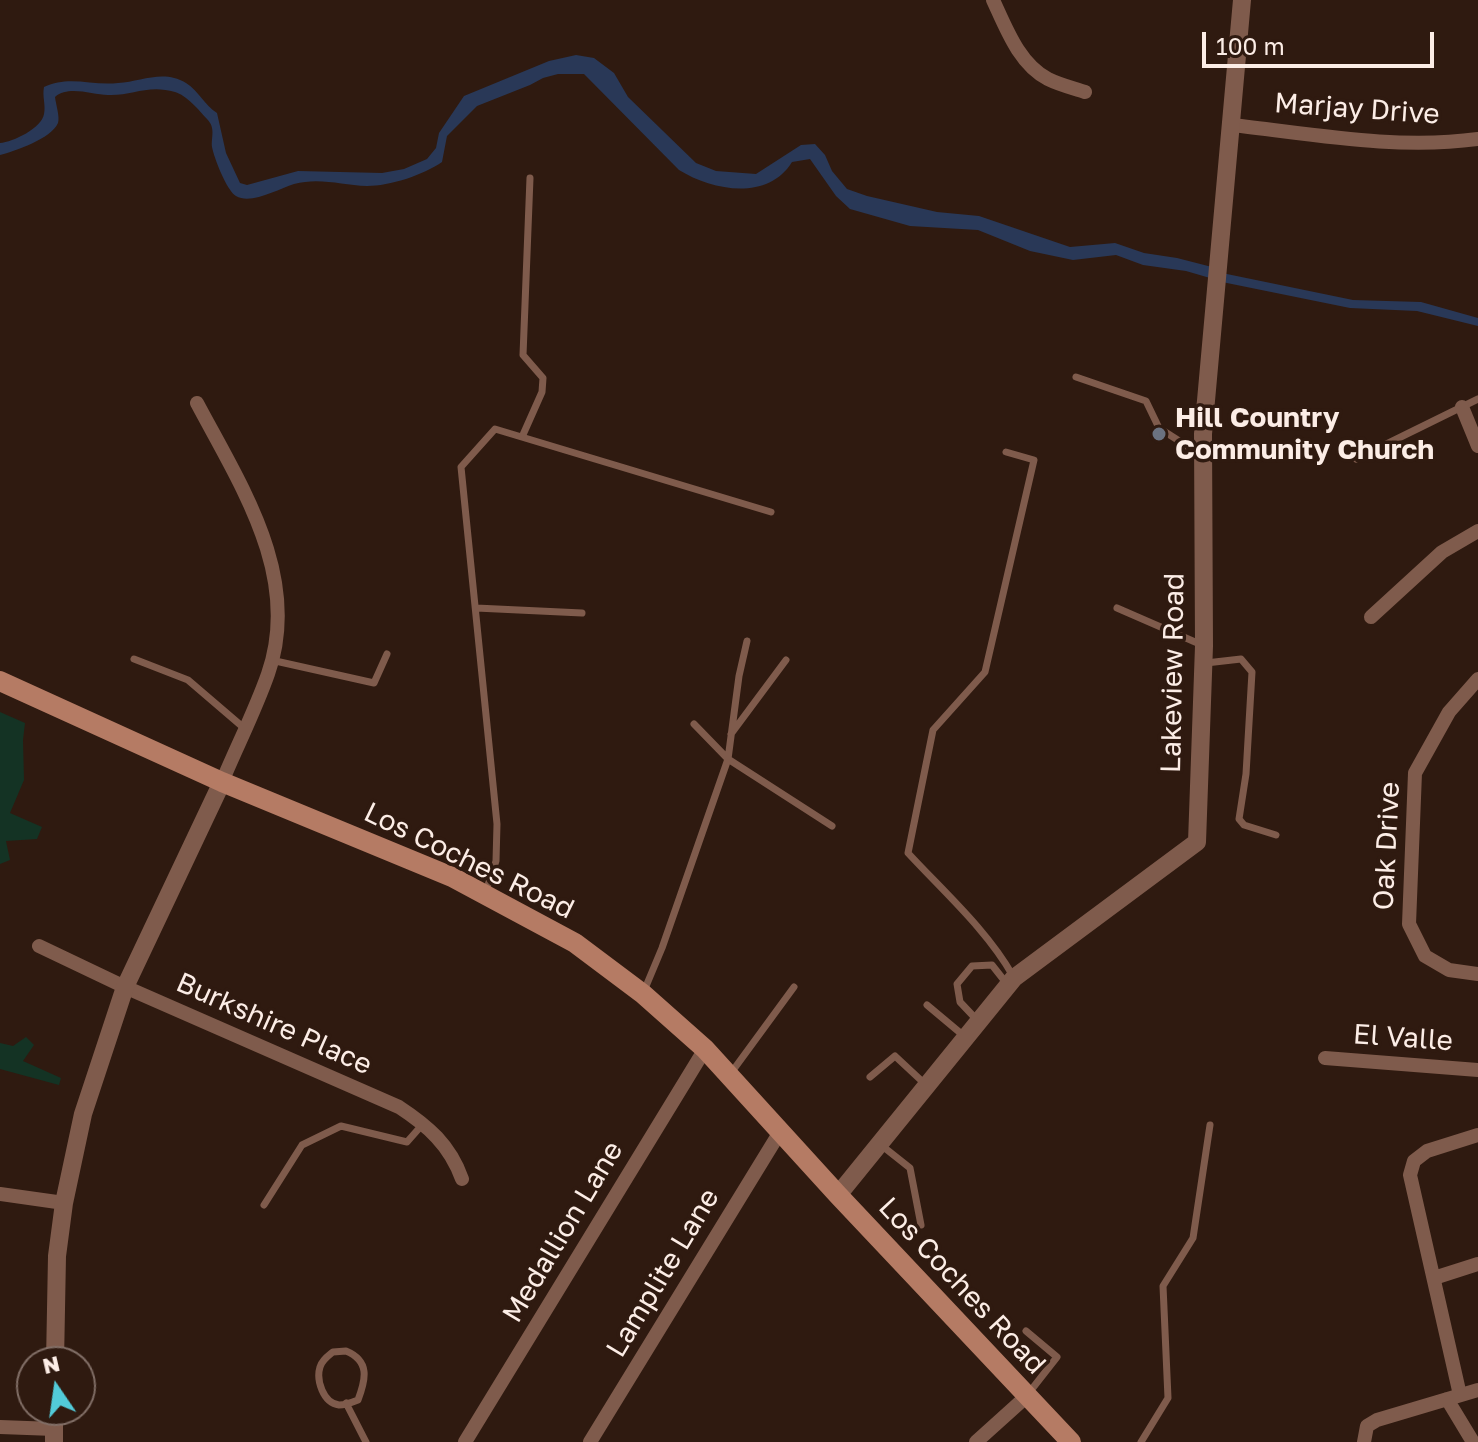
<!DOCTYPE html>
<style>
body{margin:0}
#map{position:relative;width:1478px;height:1442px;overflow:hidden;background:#2f1a10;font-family:"Golos Text",sans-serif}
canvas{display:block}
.north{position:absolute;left:16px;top:1346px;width:80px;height:80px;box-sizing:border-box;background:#2f1a10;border:2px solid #816e66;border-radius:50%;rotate:347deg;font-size:22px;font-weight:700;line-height:32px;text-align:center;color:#fcede6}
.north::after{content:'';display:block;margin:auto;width:28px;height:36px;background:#52cbd9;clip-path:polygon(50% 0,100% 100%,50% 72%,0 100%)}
.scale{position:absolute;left:1202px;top:32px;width:232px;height:36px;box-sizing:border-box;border:4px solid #fcede6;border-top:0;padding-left:10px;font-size:24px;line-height:28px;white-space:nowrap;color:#fcede6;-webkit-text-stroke:6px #2f1a10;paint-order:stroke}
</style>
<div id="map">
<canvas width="1478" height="1442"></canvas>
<div class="north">N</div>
<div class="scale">100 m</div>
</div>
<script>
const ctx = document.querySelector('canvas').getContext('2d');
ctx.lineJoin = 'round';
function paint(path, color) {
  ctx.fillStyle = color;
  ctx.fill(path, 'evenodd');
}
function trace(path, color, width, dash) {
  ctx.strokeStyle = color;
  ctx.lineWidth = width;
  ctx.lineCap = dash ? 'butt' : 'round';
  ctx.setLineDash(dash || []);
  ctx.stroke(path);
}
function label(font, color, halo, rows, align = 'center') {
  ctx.font = font + ' "Golos Text",sans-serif';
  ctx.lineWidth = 7;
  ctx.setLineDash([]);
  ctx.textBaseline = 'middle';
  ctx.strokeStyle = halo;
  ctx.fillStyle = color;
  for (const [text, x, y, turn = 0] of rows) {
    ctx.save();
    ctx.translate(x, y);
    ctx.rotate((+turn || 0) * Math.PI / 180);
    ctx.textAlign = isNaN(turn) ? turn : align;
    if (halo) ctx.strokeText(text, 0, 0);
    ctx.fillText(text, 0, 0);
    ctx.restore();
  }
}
paint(new Path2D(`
 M0,712L25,723L23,740L24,780L10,813L42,827L37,839L6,841L10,860L0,864Z
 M26,1037L34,1045L23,1061L61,1078L59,1085L0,1069V1043L13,1046Z`), '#143324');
paint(new Path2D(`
 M576,55L594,58L614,73L628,97L696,163L716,171L756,174L801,145L815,144L825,155L832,171L847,189L867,196L937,212L979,216L1070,247L1115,243L1144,253L1177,258L1212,267L1210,278L1186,271L1143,265L1116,255L1073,260L1030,251L978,230L910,226L850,209L836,196L810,159L792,162C768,201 713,191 679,170L584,74H558L543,78L530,85L477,106L447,136L442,162C423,175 390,186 367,186C342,185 319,177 294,184C278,189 251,205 236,196C227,191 214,158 212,147C211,137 216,128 207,119C199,110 186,95 175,92C148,84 132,96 108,95C92,95 69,85 55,97C56,105 60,117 58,123C51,139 15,151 0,155V143C13,142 42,128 44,114C46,105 42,96 44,87C69,75 92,86 118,83C141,82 163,69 186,83C199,91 204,105 217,113L226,153L240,183L247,185L298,171L382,173L404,169L427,159L436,148L439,133L464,96L549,61Z
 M1222,273L1353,300L1421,302L1478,318V326L1417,311L1350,308L1222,282Z`), '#293857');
trace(new Path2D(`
 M1076,377L1146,401L1159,428L1201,455
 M522,437L542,392L543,378L523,355L530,178
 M1006,452L1034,460L985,672L933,730L908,853C944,892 987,930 1013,976
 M1356,459L1478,399
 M476,608L582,613
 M1117,608L1202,645
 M134,659L188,680L244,728
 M271,660L374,683L387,654
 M1206,663L1241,659L1252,672L1246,774L1239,819L1244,825L1276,835
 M694,724L728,759L832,826
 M731,734L786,660
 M486,891L496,861L497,824L461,467L495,429L771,512
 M644,991L662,948L728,759L739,676L747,641
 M927,1005L964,1036
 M977,1020L960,1002L957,984L972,966L992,965L1007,984
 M731,1073L794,987
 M870,1077L895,1056L925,1084
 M881,1145L910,1168L921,1225
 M264,1205L302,1145L341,1126L407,1142L422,1125
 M1026,1331L1057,1357L1028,1394
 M346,1351C370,1361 366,1379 358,1400C353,1402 345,1405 339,1405C323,1403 316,1380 320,1367C322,1360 328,1356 333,1352Z
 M346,1403L366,1442
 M1141,1442L1168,1398L1163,1286L1193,1238L1210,1125`), '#7f5b4c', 7);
trace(new Path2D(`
 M993,0C1006,28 1019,64 1048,79C1060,85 1073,88 1085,92
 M1232,125C1313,134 1396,150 1478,139
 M197,403C241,486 302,577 268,674C255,711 237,746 222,782
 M1462,407L1478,446
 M1371,617L1442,552L1478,531
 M1478,679L1449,712L1415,773L1409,924L1425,956L1449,970L1478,974
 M39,946L125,987L399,1107C428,1126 450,1145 462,1179
 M1325,1058L1478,1070
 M0,1194L64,1203
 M1434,1278L1478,1264
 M1460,1395L1410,1175L1414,1161L1427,1151L1478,1135
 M1447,1399L1473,1442
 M0,1427L54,1429
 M465,1442L705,1049
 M590,1442L780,1132
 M976,1442L1027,1396
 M1364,1442L1367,1426L1377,1420L1478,1390`), '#7f5b4c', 14);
trace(new Path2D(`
 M838,1195L1014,978L1197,842L1204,646L1203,434L1242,0
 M55,1362L57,1256L64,1203L83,1114L125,987L222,782
 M54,1442V1410`), '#7f5b4c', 18);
trace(new Path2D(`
 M0,681L222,782L452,877L575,943L643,994L705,1049L838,1195L1071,1442`), '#b57b64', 20);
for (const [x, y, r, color] of [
 [1159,434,8,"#6b7280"]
]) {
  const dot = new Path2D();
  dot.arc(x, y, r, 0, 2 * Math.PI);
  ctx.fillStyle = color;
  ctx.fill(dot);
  trace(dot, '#2f1a10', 3);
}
label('28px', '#fcede6', '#2f1a10', [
 ["Marjay Drive",1357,109,4],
 ["Lakeview Road",1173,673,-89],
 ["Oak Drive",1387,846,-87],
 ["Los Coches Road",469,861,26],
 ["Burkshire Place",274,1024,24],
 ["El Valle",1403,1038,4],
 ["Medallion Lane",563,1232,-59],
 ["Lamplite Lane",663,1273,-59],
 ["Los Coches Road",962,1286,47]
]);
label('bold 28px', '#fcede6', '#2f1a10', [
 ["Hill Country",1175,418],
 ["Community Church",1175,450]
], 'left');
</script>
